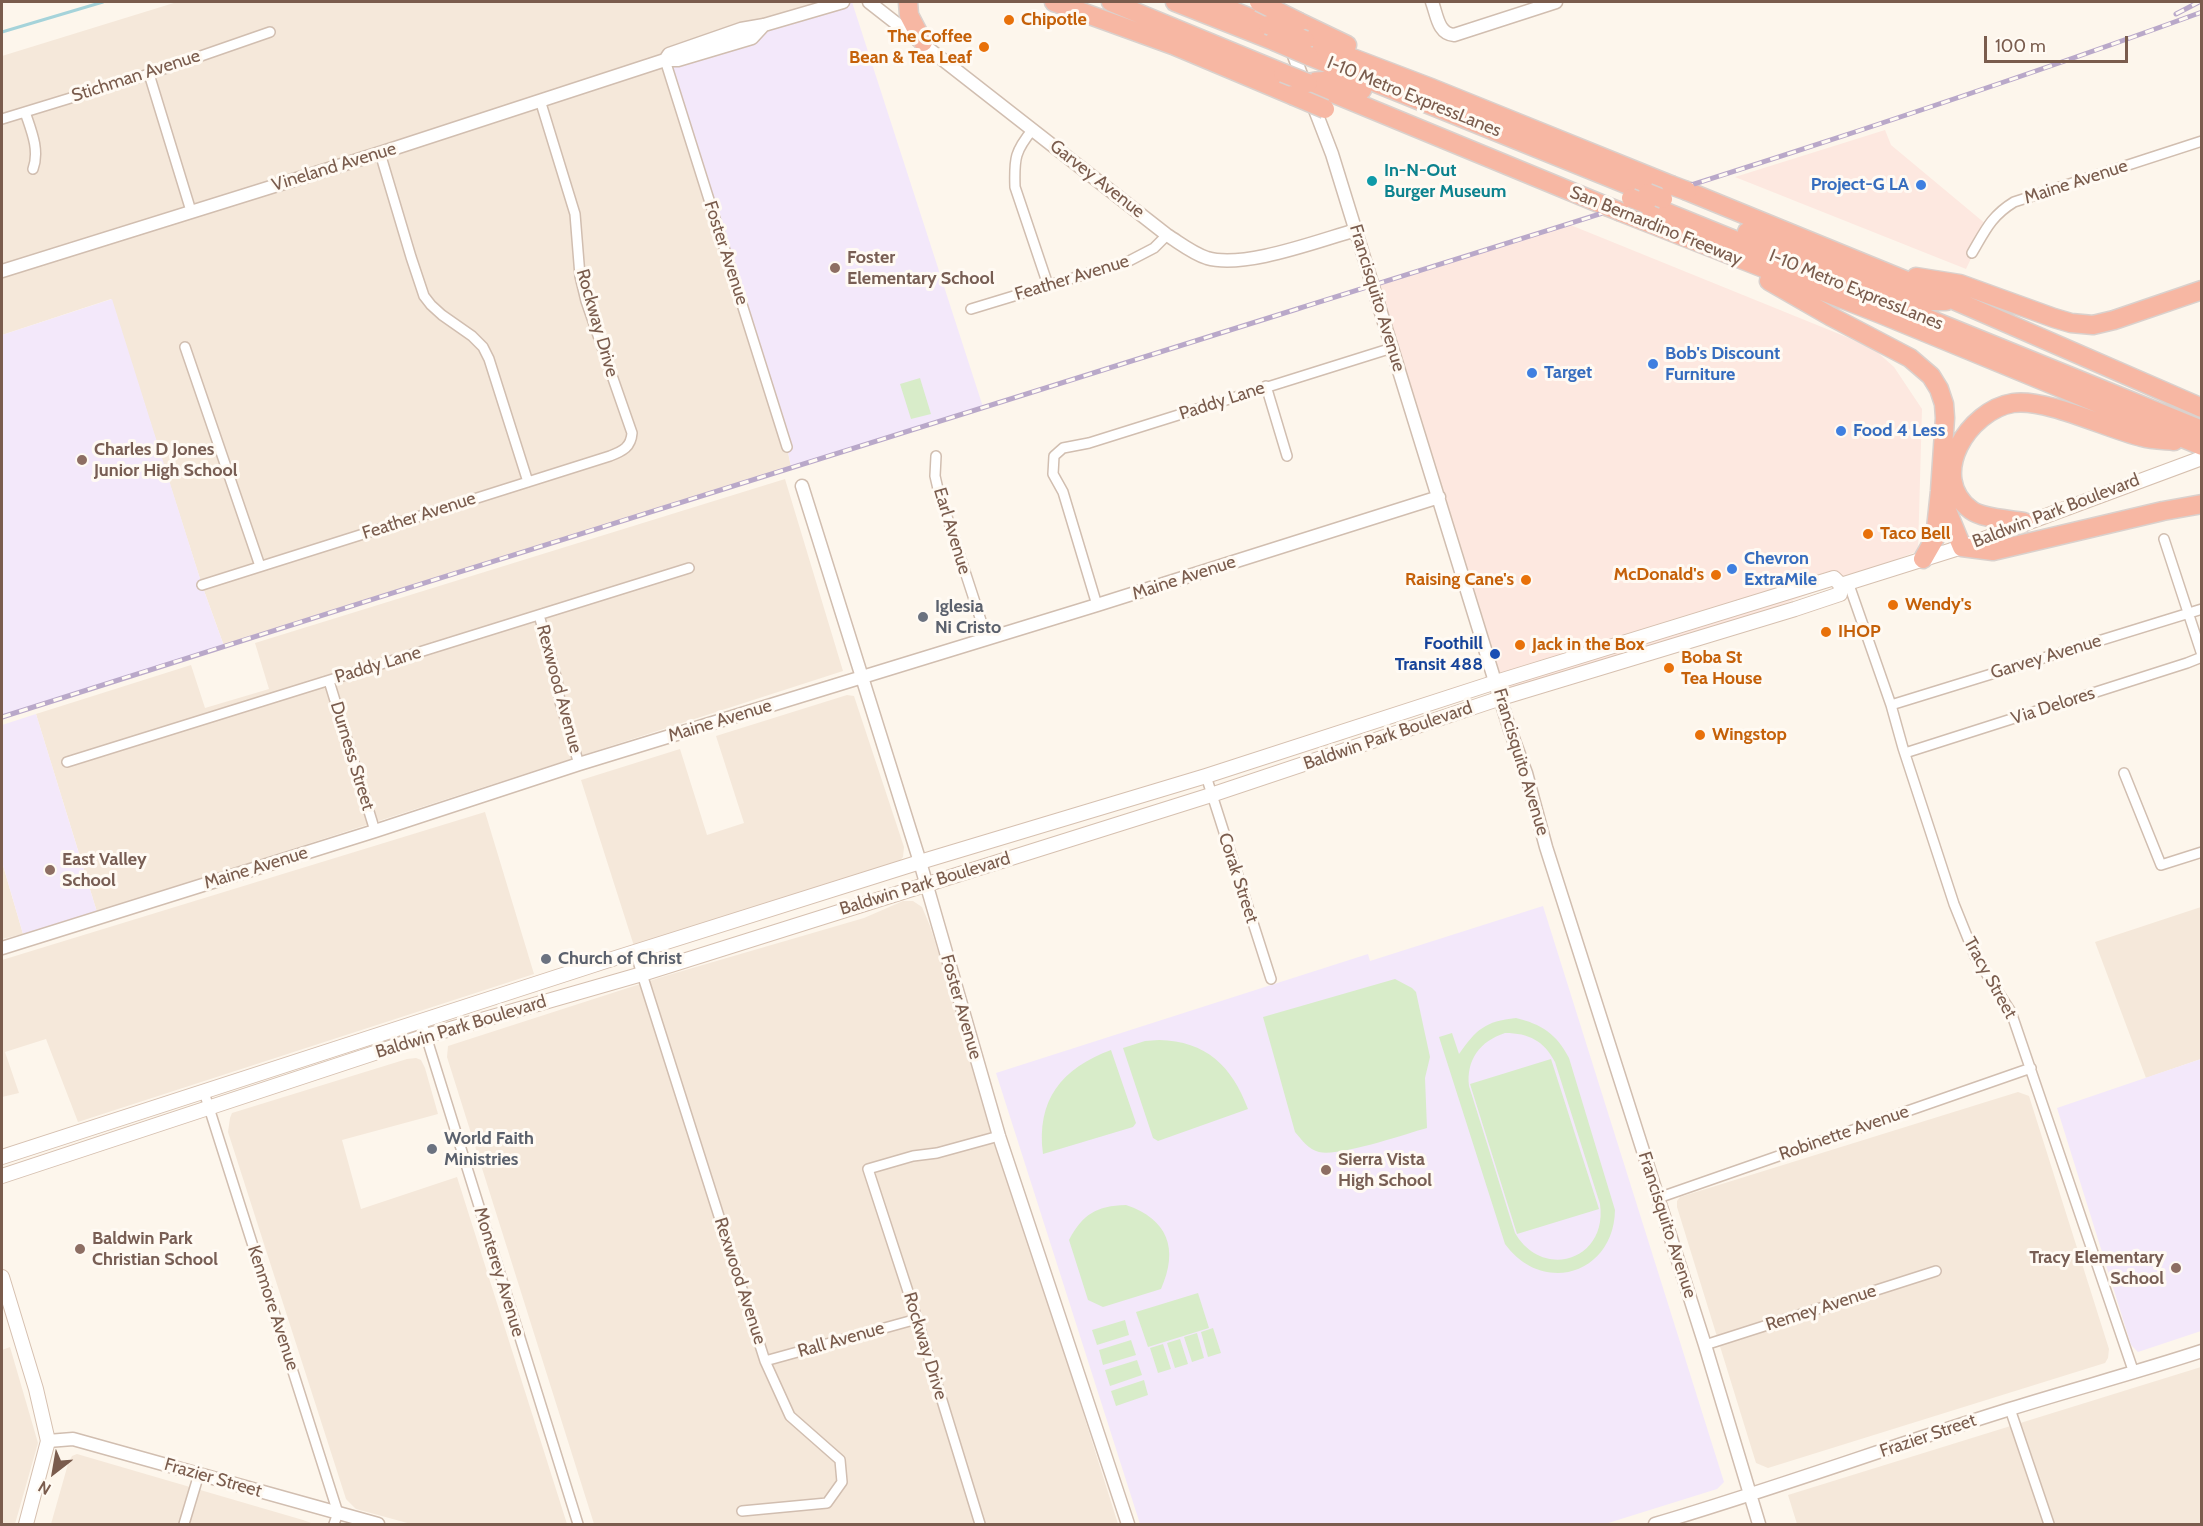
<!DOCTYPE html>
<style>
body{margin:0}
#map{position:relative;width:2203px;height:1526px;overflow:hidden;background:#fdf6ec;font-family:Cabin,sans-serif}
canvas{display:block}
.frame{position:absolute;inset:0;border:3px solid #7a5c4d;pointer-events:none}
.north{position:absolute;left:24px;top:1442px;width:60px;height:60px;-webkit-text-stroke:4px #fffaf3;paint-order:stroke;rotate:211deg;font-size:16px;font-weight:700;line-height:24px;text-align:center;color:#7a5c4d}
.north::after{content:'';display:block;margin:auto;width:21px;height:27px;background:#7a5c4d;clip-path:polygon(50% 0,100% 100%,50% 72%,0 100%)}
.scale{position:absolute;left:1984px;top:36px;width:144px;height:27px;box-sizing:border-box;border:3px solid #7a5c4d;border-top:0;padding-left:8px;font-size:18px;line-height:21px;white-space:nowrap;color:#7a5c4d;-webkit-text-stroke:4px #fffaf3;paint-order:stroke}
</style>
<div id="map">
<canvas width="2203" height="1526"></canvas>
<div class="frame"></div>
<div class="north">N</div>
<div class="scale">100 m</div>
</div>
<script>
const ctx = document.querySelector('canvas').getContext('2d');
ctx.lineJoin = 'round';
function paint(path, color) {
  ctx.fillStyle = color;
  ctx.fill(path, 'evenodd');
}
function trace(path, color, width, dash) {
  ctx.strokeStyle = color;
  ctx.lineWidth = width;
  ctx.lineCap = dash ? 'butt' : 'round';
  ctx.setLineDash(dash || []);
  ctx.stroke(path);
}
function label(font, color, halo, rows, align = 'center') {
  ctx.font = font + ' Cabin,sans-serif';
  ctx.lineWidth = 6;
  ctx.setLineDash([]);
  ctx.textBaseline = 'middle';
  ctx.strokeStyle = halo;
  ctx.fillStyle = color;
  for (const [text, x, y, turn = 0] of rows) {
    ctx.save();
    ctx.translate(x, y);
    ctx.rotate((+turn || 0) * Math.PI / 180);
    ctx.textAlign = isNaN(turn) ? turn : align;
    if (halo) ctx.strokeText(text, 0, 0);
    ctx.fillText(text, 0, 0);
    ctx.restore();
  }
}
paint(new Path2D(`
 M177,2H843L787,447L791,467L224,646L202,585L111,299L2,335V56Z
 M785,479L843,671L97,912L36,714L191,665L205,708L269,689L255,643Z
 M847,695L854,696L904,847L903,857L898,863L634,946L581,780L680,749L707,835L744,823L716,736Z
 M485,812L534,974L78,1122L46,1039L5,1052L19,1093L2,1097V960Z
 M2,862L23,934L2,939Z
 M903,901H913L922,907L930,926L1118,1524H594L447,1057L448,1046L665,976L864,918Z
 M2201,907V1059L2146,1078L2095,942Z
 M416,1058L421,1060L425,1068L438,1114L342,1140L361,1209L457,1177L567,1524H411L356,1509L346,1499L228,1132L230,1118L232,1113L407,1059Z
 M2018,1092L2029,1096L2109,1349L2108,1358L2105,1363L1768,1468L1756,1463L1677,1207V1201L1680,1197Z
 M10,1347L38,1443L15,1524H2V1350Z
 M2201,1367V1524H1797L1788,1495Z
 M77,1454L303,1520L314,1524H51L68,1464L72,1456Z`), '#f5e8da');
paint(new Path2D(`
 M1885,130L1891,145L1987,225L1966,269L1735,177Z
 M1568,224L1849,338L1876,351L1894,367L1922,409L1918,551L1695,639L1501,698L1373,285Z`), '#fde8e0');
paint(new Path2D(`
 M843,2H852L983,407L791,467L787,447L665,60Z
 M112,299L202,585L224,646L2,717V335Z
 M36,714L97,912L23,934L2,862V725Z
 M1543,906L1724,1482L1717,1489L1605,1524H1140L996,1073L1368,954L1370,961Z
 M2201,1059V1331L2138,1352L2131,1345L2057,1108Z`), '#f3e8fa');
paint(new Path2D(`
 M920,378L931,414L911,419L900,384Z
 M1395,979L1412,988L1416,992L1430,1057L1425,1078L1427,1128C1405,1134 1339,1157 1319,1152C1309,1150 1301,1139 1295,1132L1263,1017Z
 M1516,1018C1541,1024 1557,1034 1569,1058L1615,1210C1614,1274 1543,1296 1505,1244L1439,1037L1452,1033L1459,1054C1476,1030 1485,1021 1516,1018ZM1505,1033C1529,1033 1544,1041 1555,1062L1600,1204C1608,1260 1543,1281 1515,1233L1469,1086C1466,1060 1480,1041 1505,1033Z
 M1159,1040C1206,1041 1232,1066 1248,1109L1158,1141L1153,1138L1123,1048L1145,1041Z
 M1111,1050L1136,1123L1133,1127L1043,1154C1036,1100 1062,1068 1111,1050Z
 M1551,1059L1599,1209L1517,1234L1470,1084Z
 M1126,1205C1168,1219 1179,1249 1161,1289L1103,1307L1088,1300L1069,1240C1083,1214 1096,1206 1126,1205Z
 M1198,1293L1209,1328L1148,1347L1136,1312Z
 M1125,1320L1129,1335L1097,1345L1092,1330Z
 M1213,1328L1221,1353L1208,1357L1201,1332Z
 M1197,1333L1204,1358L1192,1362L1184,1337Z
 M1180,1339L1188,1364L1175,1368L1167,1343Z
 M1131,1340L1136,1355L1103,1365L1099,1350Z
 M1163,1344L1171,1369L1158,1373L1150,1348Z
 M1137,1360L1142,1375L1110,1386L1105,1370Z
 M1144,1380L1148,1395L1116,1406L1111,1391Z`), '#d8ecc9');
trace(new Path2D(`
 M2,32L103,2`), '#a5d3da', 3);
const minor = new Path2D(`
 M665,60L787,447
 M149,74L191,211
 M25,112C31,130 40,150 33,169
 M2,119L149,74L270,32
 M1033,129C1015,151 1014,158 1015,187L1048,285
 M380,153L411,257L424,296L431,305L442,315L472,336L483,347L489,359L528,482
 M1972,253C1985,231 1991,216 2014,202L2202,141
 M971,309L1129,261L1154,248L1167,235
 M185,347L260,566
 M1266,386L1287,456
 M936,456L935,476L938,489L987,639
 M2164,539L2202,655
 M1848,582L1891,705L1903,748L1954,904L1975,956L2011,1012L2134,1373
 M202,585L610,456C623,451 631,447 632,433L586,301L580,276L575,214L540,100
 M1097,605L1063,492L1053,474L1054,456L1063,448L1089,443L1392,348
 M539,615L557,680L560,702L579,764
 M329,681L375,831
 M1891,705L2202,609
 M1905,753L2187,663L2202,657
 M67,762L689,568
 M2124,773L2161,865L2202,852
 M1206,776L1271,979
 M635,952L765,1361L790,1416L840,1460L842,1482L827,1503L742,1511
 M421,1020L578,1524
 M204,1092L338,1513L334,1524
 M1658,1198L2031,1068
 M1705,1345L1936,1271
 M765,1361L917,1319
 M2010,1409L2049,1524
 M184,1524L199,1474
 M980,1524L917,1319L868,1169L913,1156L937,1153L999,1136`);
const tertiary = new Path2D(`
 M869,2L1167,235C1180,243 1192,253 1207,258C1244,269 1317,241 1356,230
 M1432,2C1437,15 1438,34 1454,35L1556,2
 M1290,45L1305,85
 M665,60L669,54L741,29L764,25L843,2
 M1312,102L1332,154L1510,730L1526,773L1546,847L1705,1345L1759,1524
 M2,271L380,153L665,60H678L752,38L764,25
 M802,486L920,862L999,1136L1128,1524
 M2,948L375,831L579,764L1097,605L1439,497
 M48,1441L73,1439L378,1524
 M1655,1524C1774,1489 1891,1446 2010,1409C2074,1389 2138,1372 2202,1351`);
const secondary = new Path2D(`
 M1841,585L1962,547L2202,458
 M2,1157L606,961L920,862L1206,776L1496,682L1834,578L1841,585
 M2,1176L426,1036L642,974L1211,795L1501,698L1795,609L1840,594L1841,585
 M2,1277L36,1389L48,1441L26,1524`);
const motorway = new Path2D(`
 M908,2L909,15L923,42
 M1054,2L1173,45L1292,95
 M1111,2L1283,73
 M1175,2L1274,41
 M1211,2L1268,25
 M1299,22L1347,45
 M1305,40L1431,88L1671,185
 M1309,56L1648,193
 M1308,83C1328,78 1344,83 1362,90
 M1313,85L1606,206
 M1687,191L1956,301L2202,408
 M1646,204L2202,430
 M1621,212L1881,314L2202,446
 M1747,232L1921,301H1946
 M1916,277L1960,284L2054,318L2071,323L2093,325L2114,320L2202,290
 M1769,281L1830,316L1910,358L1931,376L1939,389L1944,404L1945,418L1940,491L1935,538L1923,559
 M1941,496L1962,547L1993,551L2163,511L2202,504
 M2024,522C2009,519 1983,519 1971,510C1926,476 1969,410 2013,403C2046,398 2108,429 2142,437C2152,440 2164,440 2174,441`);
trace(minor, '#d1beb0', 12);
trace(tertiary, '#d1beb0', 15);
trace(secondary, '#d6c0b0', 16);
trace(motorway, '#dad1cd', 21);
trace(minor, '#fff', 9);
trace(tertiary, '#fff', 12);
trace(secondary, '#fff', 14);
trace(motorway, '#f7b7a3', 18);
const rail = new Path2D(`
 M2176,14L2199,2
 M2,717C433,579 865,445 1297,309C1600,214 1904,121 2202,12`);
trace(rail, '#b9a8c9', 5);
trace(rail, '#fffaf3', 3, [9]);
const motorwayBridge = new Path2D(`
 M1259,2L1299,22
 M1268,25L1305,40
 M1274,41L1309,56
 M1283,73L1308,83
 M1292,95L1325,109
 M1671,185L1687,191
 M1648,193L1663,199
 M1631,198L1646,204
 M1606,206L1621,212`);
trace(motorwayBridge, '#dad1cd', 21, []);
trace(motorwayBridge, '#f7b7a3', 18);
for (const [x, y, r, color] of [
 [1009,20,6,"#e8710a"],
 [984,47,6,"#e8710a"],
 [1372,181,6,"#0f9aa8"],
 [1921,185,6,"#3f7fe0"],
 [835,268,6,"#8d6e63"],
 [1653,364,6,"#3f7fe0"],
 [1532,373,6,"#3f7fe0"],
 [1841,431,6,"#3f7fe0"],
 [82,460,6,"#8d6e63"],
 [1868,534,6,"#e8710a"],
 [1732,569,6,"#3f7fe0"],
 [1716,575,6,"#e8710a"],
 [1526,580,6,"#e8710a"],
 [1893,605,6,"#e8710a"],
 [923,617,6,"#6b7280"],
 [1826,632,6,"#e8710a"],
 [1520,645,6,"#e8710a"],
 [1495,654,6,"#1a4fb4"],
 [1669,668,6,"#e8710a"],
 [1700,735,6,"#e8710a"],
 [50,870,6,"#8d6e63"],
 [546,959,6,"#6b7280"],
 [432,1149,6,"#6b7280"],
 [1326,1170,6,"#8d6e63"],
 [80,1249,6,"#8d6e63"],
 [2176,1268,6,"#8d6e63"]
]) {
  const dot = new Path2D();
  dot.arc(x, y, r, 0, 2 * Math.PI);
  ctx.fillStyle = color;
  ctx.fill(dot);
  trace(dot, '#fffaf3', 2);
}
label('bold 18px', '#c56008', '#fffaf3', [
 ["Chipotle",1021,20],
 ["The Coffee",972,37,"right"],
 ["Bean & Tea Leaf",972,58,"right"],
 ["Taco Bell",1880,534],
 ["McDonald's",1704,575,"right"],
 ["Raising Cane's",1514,580,"right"],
 ["Wendy's",1905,605],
 ["IHOP",1838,632],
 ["Jack in the Box",1532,645],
 ["Boba St",1681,658],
 ["Tea House",1681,679],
 ["Wingstop",1712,735]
], 'left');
label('18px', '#7a5c4d', '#fffaf3', [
 ["Stichman Avenue",136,76,-18],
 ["I-10 Metro ExpressLanes",1414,97,22],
 ["Vineland Avenue",334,167,-17],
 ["Garvey Avenue",1097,179,38],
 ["Maine Avenue",2076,182,-18],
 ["San Bernardino Freeway",1656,226,22],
 ["Foster Avenue",726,253,72],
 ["Feather Avenue",1072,278,-17],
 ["I-10 Metro ExpressLanes",1856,290,22],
 ["Francisquito Avenue",1377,298,73],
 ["Rockway Drive",597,323,74],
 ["Paddy Lane",1222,401,-18],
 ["Baldwin Park Boulevard",2056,511,-21],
 ["Feather Avenue",419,516,-18],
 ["Earl Avenue",952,531,73],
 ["Maine Avenue",1184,578,-18],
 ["Garvey Avenue",2046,657,-17],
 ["Paddy Lane",378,665,-17],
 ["Rexwood Avenue",559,689,75],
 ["Via Delores",2053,706,-18],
 ["Maine Avenue",720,721,-17],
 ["Baldwin Park Boulevard",1388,736,-19],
 ["Durness Street",352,756,73],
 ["Francisquito Avenue",1521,762,73],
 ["Maine Avenue",256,868,-17],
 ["Corak Street",1238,878,72],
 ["Baldwin Park Boulevard",925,884,-17],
 ["Tracy Street",1990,978,61],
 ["Foster Avenue",961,1007,74],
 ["Baldwin Park Boulevard",461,1027,-17],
 ["Robinette Avenue",1844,1133,-19],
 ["Francisquito Avenue",1667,1225,72],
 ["Monterey Avenue",499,1272,73],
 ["Rexwood Avenue",740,1281,72],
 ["Kenmore Avenue",273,1308,72],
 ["Remey Avenue",1821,1308,-18],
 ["Rall Avenue",841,1340,-16],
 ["Rockway Drive",925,1346,73],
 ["Frazier Street",1928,1436,-19],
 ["Frazier Street",213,1478,16]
]);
label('bold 18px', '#0d838f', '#fffaf3', [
 ["In-N-Out",1384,171],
 ["Burger Museum",1384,192]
], 'left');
label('bold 18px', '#366cbe', '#fffaf3', [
 ["Project-G LA",1909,185,"right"],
 ["Bob's Discount",1665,354],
 ["Furniture",1665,375],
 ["Target",1544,373],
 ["Food 4 Less",1853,431],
 ["Chevron",1744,559],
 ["ExtraMile",1744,580]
], 'left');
label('bold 18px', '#785e54', '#fffaf3', [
 ["Foster",847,258],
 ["Elementary School",847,279],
 ["Charles D Jones",94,450],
 ["Junior High School",94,471],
 ["East Valley",62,860],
 ["School",62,881],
 ["Sierra Vista",1338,1160],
 ["High School",1338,1181],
 ["Baldwin Park",92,1239],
 ["Christian School",92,1260],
 ["Tracy Elementary",2164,1258,"right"],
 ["School",2164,1279,"right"]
], 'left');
label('bold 18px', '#5b616d', '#fffaf3', [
 ["Iglesia",935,607],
 ["Ni Cristo",935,628],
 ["Church of Christ",558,959],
 ["World Faith",444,1139],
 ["Ministries",444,1160]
], 'left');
label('bold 18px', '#164399', '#fffaf3', [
 ["Foothill",1483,644],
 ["Transit 488",1483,665]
], 'right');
</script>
